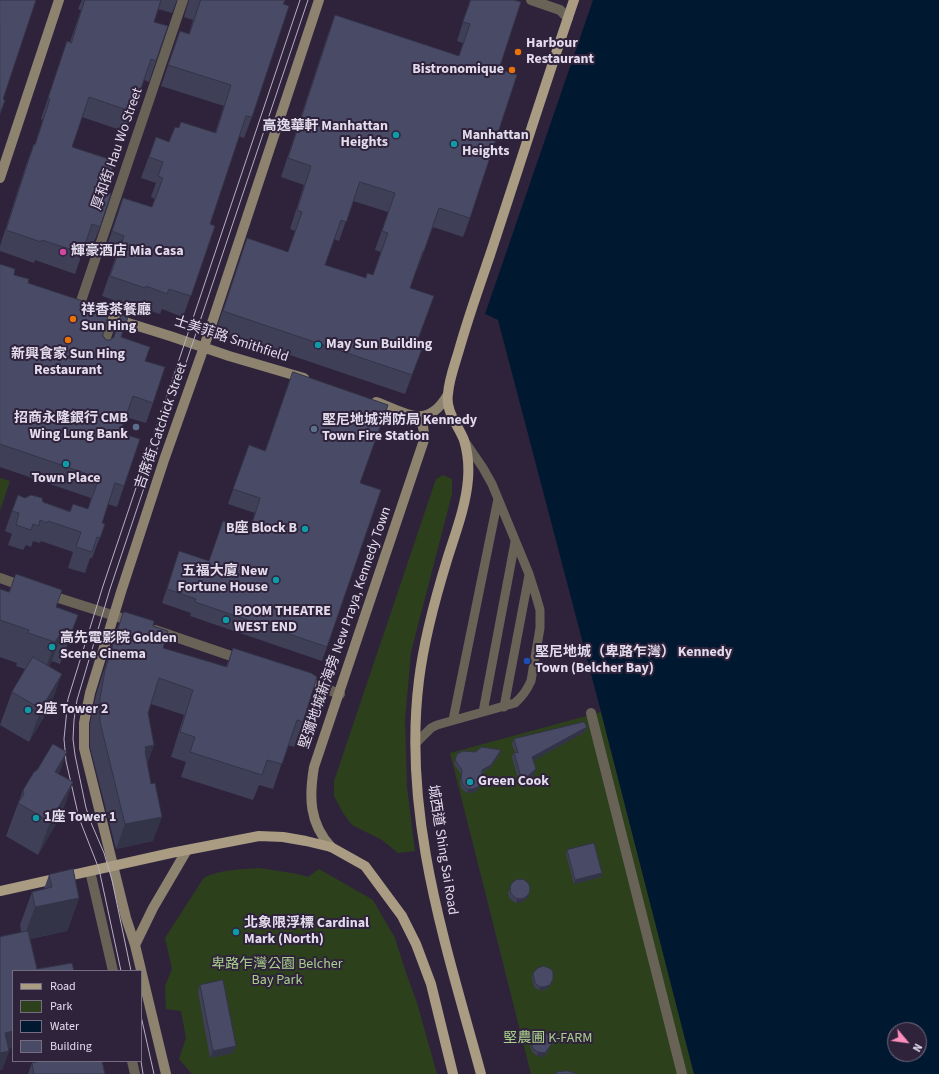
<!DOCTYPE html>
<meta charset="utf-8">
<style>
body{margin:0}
#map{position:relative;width:939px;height:1074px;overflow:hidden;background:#2f233c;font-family:"Source Sans 3",sans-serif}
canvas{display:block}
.legend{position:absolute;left:12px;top:970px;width:130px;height:92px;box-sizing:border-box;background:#2f233c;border:1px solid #776d82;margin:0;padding:5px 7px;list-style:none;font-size:12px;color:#e3dcec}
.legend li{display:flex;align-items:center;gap:8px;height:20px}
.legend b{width:20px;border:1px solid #776d82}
.north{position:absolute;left:887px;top:1022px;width:40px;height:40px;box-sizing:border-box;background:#2f233c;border:1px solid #776d82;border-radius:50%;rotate:119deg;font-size:11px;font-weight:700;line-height:16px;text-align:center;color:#e3dcec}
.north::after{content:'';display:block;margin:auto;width:14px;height:18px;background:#fe8ebb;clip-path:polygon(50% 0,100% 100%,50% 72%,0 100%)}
</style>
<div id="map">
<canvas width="939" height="1074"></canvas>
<ul class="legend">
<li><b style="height:5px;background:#a99c82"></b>Road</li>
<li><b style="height:11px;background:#2d401c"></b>Park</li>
<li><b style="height:11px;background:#001930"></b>Water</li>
<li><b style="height:11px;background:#494a66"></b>Building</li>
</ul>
<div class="north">N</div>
</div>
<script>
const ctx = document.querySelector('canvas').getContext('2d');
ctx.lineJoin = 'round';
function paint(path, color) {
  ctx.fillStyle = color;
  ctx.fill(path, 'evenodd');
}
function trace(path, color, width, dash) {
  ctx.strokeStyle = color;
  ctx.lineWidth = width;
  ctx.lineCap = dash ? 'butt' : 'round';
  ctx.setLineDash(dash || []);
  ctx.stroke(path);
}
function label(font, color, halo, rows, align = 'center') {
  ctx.font = font + ' "Source Sans 3","Noto Sans TC",sans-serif';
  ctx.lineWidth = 4;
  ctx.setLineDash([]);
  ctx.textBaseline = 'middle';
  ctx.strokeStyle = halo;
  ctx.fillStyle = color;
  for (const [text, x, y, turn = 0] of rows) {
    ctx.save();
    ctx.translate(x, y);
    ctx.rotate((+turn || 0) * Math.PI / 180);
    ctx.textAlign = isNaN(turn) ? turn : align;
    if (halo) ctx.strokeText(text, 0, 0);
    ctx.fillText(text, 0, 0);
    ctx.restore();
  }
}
paint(new Path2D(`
 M443,475L452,479V494L411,652L405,720L407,787L415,851L398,853L382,840L352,825L343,813L334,796V781L436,479Z
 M0,478L10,481L0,511Z
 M601,712L694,1074H531L450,753Z
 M259,868L298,874L308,877L319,869L373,900L395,938L405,970L417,1003L437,1074H192L179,1059L186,1038L181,1011L166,1009L165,986L172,969L165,938L203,879C213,870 246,869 259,868Z`), '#2d401c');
paint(new Path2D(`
 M593,0H939V1074H694L601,712L498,320L485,314ZM895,1030H919V1054H895Z`), '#001930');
trace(new Path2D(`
 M102,351L113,318
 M504,707L529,575
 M483,712L515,542
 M453,720L498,499
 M415,744L431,728L437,725L515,703C522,697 527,690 531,681L540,628V610L536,596L529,574L492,484L483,468L466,443`), '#696357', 9);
trace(new Path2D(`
 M591,713L682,1074`), '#696357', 10);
trace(new Path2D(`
 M531,0L560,10L568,18
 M79,307L183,0
 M0,578L25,587
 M46,594L134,622
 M155,630L243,660
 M302,680L340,694`), '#696357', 10);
trace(new Path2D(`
 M90,871L113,971
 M132,1061L135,1074`), '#696357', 10);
trace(new Path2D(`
 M0,178L59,0
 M96,313L170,336L229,356L304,378
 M376,402C405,412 426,431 447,396
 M331,847C309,823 309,797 314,767L424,440C424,430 424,425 417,417
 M135,945L153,908L187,850
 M166,1074L135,945L126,918L84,748V723L90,693L121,592L164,460L204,347L319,0`), '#8d836f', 10);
trace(new Path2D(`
 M0,891L171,853L259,836L283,837L306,841L331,847L365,866L402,916L416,944L431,984L453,1074
 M481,1074C446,945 402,816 419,680C424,639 435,599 447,560C455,534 466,506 468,479C469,466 468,453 464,440C458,425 445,411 448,394C449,379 455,364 459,350C468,318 479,287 490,255C518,170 545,85 574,0`), '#a99c82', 10);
trace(new Path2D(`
 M121,971L99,869L79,818L66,761L64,739L68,699L103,586L300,0
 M131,971L112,880L104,853L92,825L86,808L75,755L73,739L74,720L77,700L110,589L308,0
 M141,1016L154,1074
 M141,1061L143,1074`), '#b7afc1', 1);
paint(new Path2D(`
 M82,0H177L172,13L158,9L154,22L156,61L149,82L144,80L126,132L82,117L72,147L104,192L100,227L92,247L85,245L75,274L35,260L34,263L0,251V246L26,165L34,144H35L43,120L41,119L67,41L70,42L81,10L78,9Z
 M189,0H285L252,117L244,138L239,136L210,224L215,226L183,317L162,309L160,314L138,307V309L102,296L116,256L105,252L123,198L152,207L155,199L151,197L156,183L141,178L156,137L169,142L178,128L181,122L215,133L224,106L161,86L180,31L189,34L193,20L184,17Z
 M470,0L499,69L470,218L463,237L433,227L417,270H416L410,288L418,339L425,341L405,394L216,330L247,238L288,252L295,231L290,229L304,185L281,177L328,34L335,15L459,56L463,43L457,41ZM353,201L388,212L375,250L381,252L373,275L366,278L325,265L334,239L339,241Z
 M0,264L14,275L28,283L103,333V336L106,340H110L113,338L121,314V337L145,361L153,403L146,423L126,417L120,433L124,486L117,507L108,504L102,523L105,524L92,558H90L85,573L68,568L73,552L41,541L40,543L33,541L31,547L26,545L23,550L8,545L12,534L5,531L12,511L25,498L43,502L70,511L88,509L91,498L0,467Z
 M249,445L360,483L327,647L322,661L190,616L191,613L162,603L179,551L209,561L223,521L249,530L255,513L228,504Z
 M16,574L56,607L78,615L60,664L52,661L49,666L50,707L29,742L0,725L12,692L25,669L16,666L17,663L0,657V589L9,592Z
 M123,613L153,626L163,648L226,667L233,648L303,722L294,747L288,745L273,789L259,785L253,800L181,777L186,762L171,757L184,715L151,704L148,713L154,745L147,763L153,841L116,849L90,747V724L96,695L114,638Z
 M587,727L585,732L533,760L534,775L520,786L512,757L514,752H515L512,744L514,739Z
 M501,750L500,754L490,768L482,773L481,781L477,791L470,793H467L462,789L460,783L461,774L454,764L457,754L475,752Z
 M59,774L73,782L61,815L38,855L6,836L23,790Z
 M567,850L601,877L574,884L566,854Z
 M49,875L79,898L67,931L30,939L9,1051L2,1070H0V937L21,933L20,925L32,892L44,889Z
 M512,883L529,894L527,898L522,902L519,903H516L510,899L508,893Z
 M533,973L553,979L552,983L548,988L542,991L539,990L534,987L532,977Z
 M200,985L233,1053L210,1058L198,992Z
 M532,1039L550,1048L544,1057L537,1056L532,1052L530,1046Z
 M35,1061H102L105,1074H28L32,1063H35Z`), '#3f4058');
paint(new Path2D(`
 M64,628L52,661L43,675L55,642Z
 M62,674L50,707L29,742L41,709Z
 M587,727L585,732L531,762L532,757Z
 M154,745L145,770V747Z
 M501,750L500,754L490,768L480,773L482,770Z
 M67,752L55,785V772Z
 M536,769L534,775L520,786L522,781Z
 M481,781L477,791L470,793H467L468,789Z
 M73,782L61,815L38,855L50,822Z
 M162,817L153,841L116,849L125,824Z
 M602,873L601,877L574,884L575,880Z
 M529,894L527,898L522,902L519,903H516L517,899Z
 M79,898L67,931L23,940L35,907Z
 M553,979L552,983L548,988L542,991L539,990L540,987Z
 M13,1031V1048L0,1051L5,1033Z
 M551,1045L550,1048L544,1057L537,1056L538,1052Z
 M236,1046L233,1053L210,1058L213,1051Z
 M9,1051L2,1070H0V1053Z`), '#333447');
const building = new Path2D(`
 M0,0H36L3,99L5,100L0,114Z
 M85,0H161L154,22L168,26L156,61L151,59L133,112L89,97L72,147L115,161L104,192L111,194L100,227L92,224L82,253L42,240L41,242L6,230L24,174L34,144L35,145L50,99L48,98L67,41L71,43Z
 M201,0H285L283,4L289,6L252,117L246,116L210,224L215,226L191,296L169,289L167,294L146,286L145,288L110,276L124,236L112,231L123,198L152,207L163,178L158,176L163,162L149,157L156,137L169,142L175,127L179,128L181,122L216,133L231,85L168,65L180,31L189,34Z
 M471,0H514L521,2L499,69L517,75L470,218L439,208L424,251H423L410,288L434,296L418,339L425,341L412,375L223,311L247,238L288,252L302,212L297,210L311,166L288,158L335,15L459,56L470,24L463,22ZM360,182L395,193L382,231L388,233L373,275L367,273L366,278L325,265L341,220L346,222Z
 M0,264L15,269L14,275L29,279L28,283L110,310L103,333V336L106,340H110L114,337L121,314L128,317L121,337L150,347L145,361L165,367L153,403L133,396L120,433L140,439L124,486L115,483L102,523L105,524L100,538L97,537L92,552L76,547L81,532L48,521L47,523L40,520L39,526L33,524L31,530L16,525L19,513L12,511L18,495L25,498L31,495L42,498L43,502L70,512L73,504L88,509L99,478L0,444Z
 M293,372L388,405L360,483L381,490L327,647L195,602L196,599L167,589L179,551L209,561L223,521L250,530L260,498L233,489L249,445L265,451Z
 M16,574L62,590L56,607L78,615L72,631L64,628L55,642L28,633L29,630L0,620V589L9,592Z
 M125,612L154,621L153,626L168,631L163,648L227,667L233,648L311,673L317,677L303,722L297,720L282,764L267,760L262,775L190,752L195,737L180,732L193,690L159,678L148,713L154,745L145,747L146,751H145L151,784L155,783L162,817L125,824L100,722V699L105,670L123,613Z
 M33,657L62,674L41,709L12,692Z
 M584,722L587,727L532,757L536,769L522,781L514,752L518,753L514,739Z
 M53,744L67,752L55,772L73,782L50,822L18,803L24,794L23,790L34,772L37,770Z
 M482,747L501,750L491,765L482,770L481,781L478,787L472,789H468L463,785L461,779L462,770L455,760L457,754L463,751L475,752Z
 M594,843L602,873L575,880L567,850Z
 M73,869L79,898L35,907L32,892L52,887L49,875Z
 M510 889a10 10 0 1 1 20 0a10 10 0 1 1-20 0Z
 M28,931L37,969L72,963L74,971H13V1031L5,1033L9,1051L0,1053V937Z
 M544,966L551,969L553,972V979L550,985L544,987H540L535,983L533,973L538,968Z
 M223,980L236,1046L213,1051L200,985Z
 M543,1032L549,1035L551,1038V1045L545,1053L538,1052L533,1049L531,1042L532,1039L536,1034Z
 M43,1061H102L105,1074H34L32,1063Z
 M568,1071L575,1073L577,1074H555L557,1072Z`);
paint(building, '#494a66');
trace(building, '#333447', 1);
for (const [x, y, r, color] of [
 [518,52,4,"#e8710a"],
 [512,70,4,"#e8710a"],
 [396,135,4,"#0f9aa8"],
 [454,144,4,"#0f9aa8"],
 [63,252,4,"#d1479c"],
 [73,319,4,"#e8710a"],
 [68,340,4,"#e8710a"],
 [318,345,4,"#0f9aa8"],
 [136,427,4,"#5c6f8a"],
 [314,429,4,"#5c6f8a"],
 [66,464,4,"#0f9aa8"],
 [305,529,4,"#0f9aa8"],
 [276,580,4,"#0f9aa8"],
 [226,620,4,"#0f9aa8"],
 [52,647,4,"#0f9aa8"],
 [527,661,4,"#1a4fb4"],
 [28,710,4,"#0f9aa8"],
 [470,782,4,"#0f9aa8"],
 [36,818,4,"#0f9aa8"],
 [236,932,4,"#0f9aa8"]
]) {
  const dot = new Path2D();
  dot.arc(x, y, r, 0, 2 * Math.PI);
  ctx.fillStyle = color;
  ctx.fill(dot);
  trace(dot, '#2f233c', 1.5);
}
label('bold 14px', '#e3dcec', '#2f233c', [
 ["Harbour",526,44],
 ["Restaurant",526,60],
 ["Bistronomique",504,70,"right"],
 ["高逸華軒 Manhattan",388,127,"right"],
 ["Heights",388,143,"right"],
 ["Manhattan",462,136],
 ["Heights",462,152],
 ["輝豪酒店 Mia Casa",71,252],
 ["祥香茶餐廳",81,311],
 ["Sun Hing",81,327],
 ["May Sun Building",326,345],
 ["新興食家 Sun Hing",68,355,"center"],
 ["Restaurant",68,371,"center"],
 ["招商永隆銀行 CMB",128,419,"right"],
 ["Wing Lung Bank",128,435,"right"],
 ["堅尼地城消防局 Kennedy",322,421],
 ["Town Fire Station",322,437],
 ["Town Place",66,479,"center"],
 ["B座 Block B",297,529,"right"],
 ["五福大廈 New",268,572,"right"],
 ["Fortune House",268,588,"right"],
 ["BOOM THEATRE",234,612],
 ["WEST END",234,628],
 ["高先電影院 Golden",60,639],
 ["Scene Cinema",60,655],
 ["堅尼地城（卑路乍灣） Kennedy",535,653],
 ["Town (Belcher Bay)",535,669],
 ["2座 Tower 2",36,710],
 ["Green Cook",478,782],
 ["1座 Tower 1",44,818],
 ["北象限浮標 Cardinal",244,924],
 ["Mark (North)",244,940]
], 'left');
label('14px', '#e3dcec', '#2f233c', [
 ["厚和街 Hau Wo Street",118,149,-71],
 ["士美菲路 Smithfield",231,340,18],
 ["吉席街 Catchick Street",162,426,-71],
 ["堅彌地城新海旁 New Praya, Kennedy Town",346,628,-71],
 ["城西道 Shing Sai Road",442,850,81]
]);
label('14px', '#a9cf8b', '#2f233c', [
 ["卑路乍灣公園 Belcher",277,965],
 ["Bay Park",277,981],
 ["堅農圃 K-FARM",548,1039]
]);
</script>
